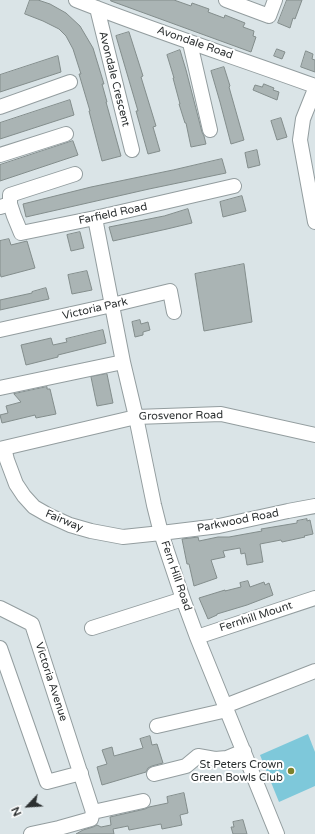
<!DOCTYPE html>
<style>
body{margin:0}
#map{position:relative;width:315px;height:834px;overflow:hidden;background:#dae4e7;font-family:"Varela Round",sans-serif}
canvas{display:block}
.north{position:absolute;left:8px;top:786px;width:40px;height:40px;-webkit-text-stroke:3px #fff;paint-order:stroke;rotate:245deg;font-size:11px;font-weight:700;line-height:16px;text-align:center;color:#2c3031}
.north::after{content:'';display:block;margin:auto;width:14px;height:18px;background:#2c3031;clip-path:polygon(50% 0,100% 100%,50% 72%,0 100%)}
</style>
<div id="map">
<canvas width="315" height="834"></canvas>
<div class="north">N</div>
</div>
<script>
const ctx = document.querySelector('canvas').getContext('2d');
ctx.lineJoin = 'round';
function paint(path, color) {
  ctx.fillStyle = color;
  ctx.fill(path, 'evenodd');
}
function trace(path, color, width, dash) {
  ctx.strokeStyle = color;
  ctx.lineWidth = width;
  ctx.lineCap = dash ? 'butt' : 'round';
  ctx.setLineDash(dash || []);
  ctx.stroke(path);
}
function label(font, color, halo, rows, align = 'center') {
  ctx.font = font + ' "Varela Round",sans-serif';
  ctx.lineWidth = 4;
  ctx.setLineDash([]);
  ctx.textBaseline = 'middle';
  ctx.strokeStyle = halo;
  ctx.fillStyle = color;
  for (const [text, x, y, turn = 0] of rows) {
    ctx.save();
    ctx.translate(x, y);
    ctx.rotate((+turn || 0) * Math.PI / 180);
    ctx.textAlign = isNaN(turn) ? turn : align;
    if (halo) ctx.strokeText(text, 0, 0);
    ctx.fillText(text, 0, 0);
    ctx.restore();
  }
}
paint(new Path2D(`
 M308,734L315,752V786L279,802L260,755Z`), '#7ec8da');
const building = new Path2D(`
 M30,0H38L50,4L66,13L80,26L93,48L104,84H102L107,102H106L121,156L102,161L89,111H90L79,74H81L73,49L66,36L59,29L43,21L25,14Z
 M111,0H174L191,6L192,3L209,9L208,12L224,18L225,15L245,23L243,27L254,31L253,36L256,37L251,52L111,1Z
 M287,0H302L295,19L293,18L290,28L278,23Z
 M129,32L143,76L141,77L156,126L153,127L160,151L148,154L136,111H138L116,36Z
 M277,49L285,52L282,59L274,56Z
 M180,50L186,70L202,132L204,136L206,144L191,147L186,123H185L179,104H180L173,78H174L167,55Z
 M306,51L313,54L312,59L315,60V72L301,67Z
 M58,56L61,72L0,92V75Z
 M224,67L230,86L229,87L244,140L231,144L220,102L211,71Z
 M264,84L274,88L273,90L279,92L277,100L253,90L255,85L262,87Z
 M70,100L74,115L0,139V123Z
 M281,118L287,137L277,140L271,121Z
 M73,141L78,155L0,181V165Z
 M257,150L260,165L248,168L245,153Z
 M222,159L226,173L149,189L26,217L23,204L91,187L173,170Z
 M242,196L246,211L223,217L220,202Z
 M188,209L192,223L167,229L113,241L109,227L164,216Z
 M80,232L84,248L71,251L67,235Z
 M9,239L11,245L27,241L35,268L1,277L0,273V241Z
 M244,264L252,322L204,331L195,274Z
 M87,271L92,290L72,294L68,275Z
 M46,288L49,299L0,310V300L32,293V292Z
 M140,320L141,324L148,322L150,330L143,332V335L135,337L132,322Z
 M103,330L106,343L58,355V357L26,365L21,345L51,338L53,345L67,342L66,339Z
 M107,374L113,403L97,406L91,377Z
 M47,387V389H50L56,414L36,418L35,415L2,423L0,415L8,413L6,406L21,402L14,394Z
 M307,519V521L310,520L313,534L304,536L305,537L282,542L281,540L260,544L263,562L247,565L245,553L241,554L240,548L223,551L225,557L211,560L217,578L194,586L189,564H187L182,539L198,537L199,541L218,537H229L262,531L261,529L297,523V521Z
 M248,581L250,587L264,582L265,585L269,583L273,595L247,605L217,614V615L208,619L199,598L225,590V591L241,587L240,583Z
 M150,736L152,745L157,744L163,763L152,766L148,768L146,772L102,785L97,767L107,764L102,750L112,747L114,756L143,748L140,739Z
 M184,793L188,813L180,815L182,825L162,829L161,824L129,830L128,826L113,829L114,834H76L83,830L93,827L97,825L101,827L111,825L110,817L145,809L149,807L168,803L167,797Z
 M243,820L247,834H233L231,827H234L233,822Z`);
paint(building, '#aab4b4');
trace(building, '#838d8c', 1);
const minor = new Path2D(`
 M76,0C154,31 235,57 315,86
 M226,0L269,16L275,0
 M97,8L132,150
 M190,43L210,130
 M315,89L303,119L300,140L315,222
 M0,107L70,82
 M0,155L66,134
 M10,204L14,216L21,233L95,218L234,186
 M0,207L10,204V195L75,174
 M95,218L123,362L136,417L154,505L161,533L183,599L197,637L277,834
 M0,330L112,305L170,291L174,312
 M0,388L123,362
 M4,448L7,460L16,484L24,496L34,507L48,515L70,525L91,531L123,537L161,533L219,526L288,511L315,506
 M0,449L136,417L221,414L315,435
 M0,608L32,624L93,812L91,819L59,828L31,834
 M92,628L183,599
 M197,637L315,598
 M0,648L47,782L81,773
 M225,706L315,671
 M157,726L227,710
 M154,774L186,766L198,756L215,759L227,758L244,751
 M93,812L143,801`);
trace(minor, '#939d9f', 16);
trace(minor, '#fff', 14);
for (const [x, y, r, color] of [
 [291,771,4,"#7c822c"]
]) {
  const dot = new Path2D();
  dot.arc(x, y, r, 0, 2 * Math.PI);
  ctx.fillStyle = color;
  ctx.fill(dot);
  trace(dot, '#fff', 1.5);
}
label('11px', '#2c3031', '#fff', [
 ["Avondale Road",195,43,19],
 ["Avondale Crescent",114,79,76],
 ["Farfield Road",113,214,-12],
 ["Victoria Park",95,309,-13],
 ["Grosvenor Road",181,416,-1],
 ["Fairway",64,521,23],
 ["Parkwood Road",238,521,-11],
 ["Fern Hill Road",176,576,71],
 ["Fernhill Mount",256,617,-18],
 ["Victoria Avenue",51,682,72]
]);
label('11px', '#2c3031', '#fff', [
 ["St Peters Crown",283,765],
 ["Green Bowls Club",283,778]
], 'right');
</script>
